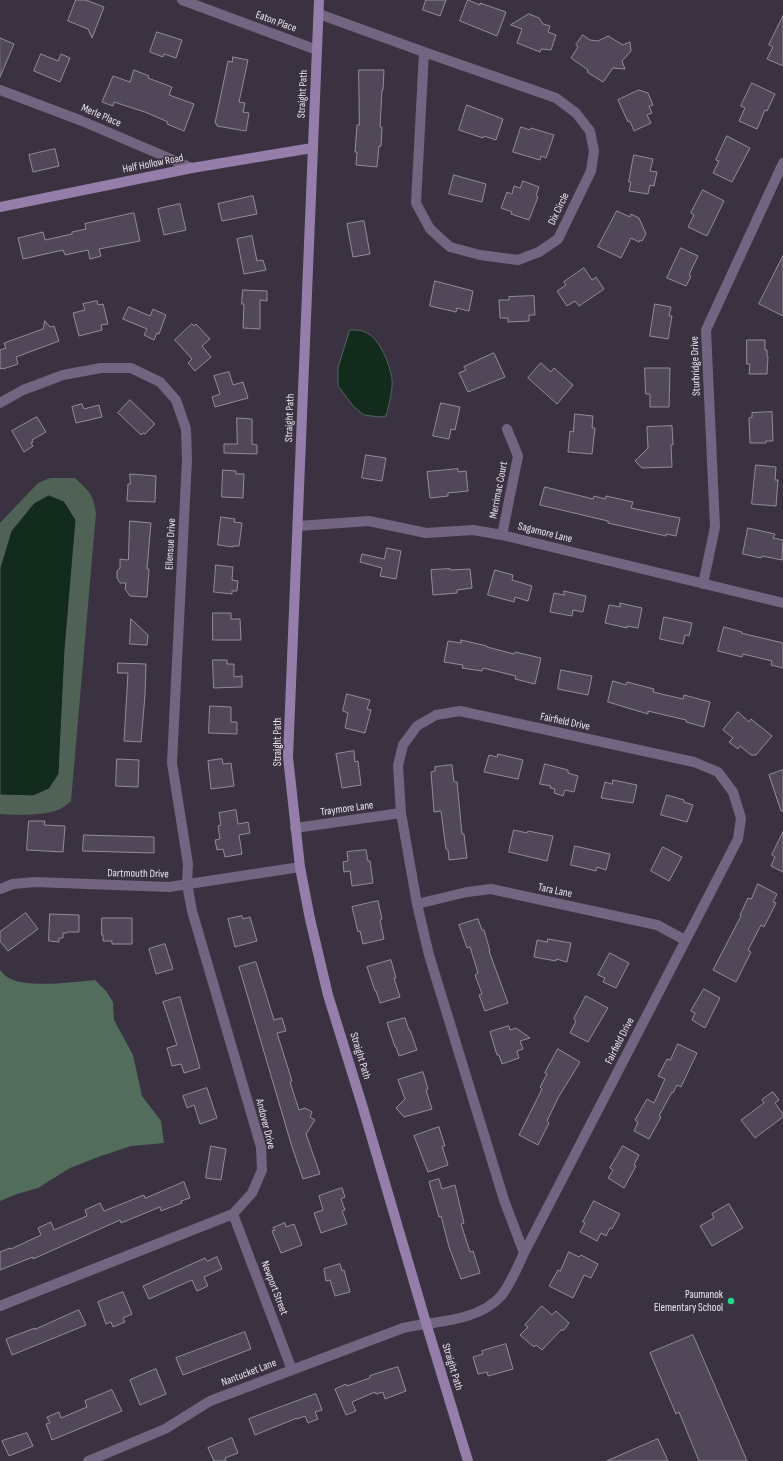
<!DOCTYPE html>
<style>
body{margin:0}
canvas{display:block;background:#3a3241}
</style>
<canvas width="783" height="1461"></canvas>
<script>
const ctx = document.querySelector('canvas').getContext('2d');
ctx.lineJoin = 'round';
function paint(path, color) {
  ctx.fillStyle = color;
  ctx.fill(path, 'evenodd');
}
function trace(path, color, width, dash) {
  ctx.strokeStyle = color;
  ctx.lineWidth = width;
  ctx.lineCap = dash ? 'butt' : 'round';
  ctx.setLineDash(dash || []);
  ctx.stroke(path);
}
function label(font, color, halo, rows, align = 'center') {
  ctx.font = font + ' "Sofia Sans Condensed",sans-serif';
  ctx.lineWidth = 3;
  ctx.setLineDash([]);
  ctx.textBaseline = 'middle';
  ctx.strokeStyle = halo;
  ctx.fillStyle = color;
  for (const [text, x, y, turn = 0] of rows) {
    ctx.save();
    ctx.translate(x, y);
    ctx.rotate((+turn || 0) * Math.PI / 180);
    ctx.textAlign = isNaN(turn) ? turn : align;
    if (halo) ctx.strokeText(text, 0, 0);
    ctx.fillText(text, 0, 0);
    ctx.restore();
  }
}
paint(new Path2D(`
 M50,478H75C89,491 93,494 96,513L71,801C67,804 64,807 60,809C46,816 16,815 0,814V523L38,483Z`), '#506256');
paint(new Path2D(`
 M0,970C2,972 4,975 7,977C26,989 72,982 95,980L106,991L113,1002L114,1020L133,1055L142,1096L161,1121L164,1143L131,1146L101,1156L70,1168L38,1188L17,1194L0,1201Z`), '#536d5d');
const water = new Path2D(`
 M350,330C355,330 361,330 365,332C380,338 390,365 392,379C393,390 389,405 386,416L379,417L364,415L354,407L338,386V368Z
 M49,495L64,501L76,520L65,650L59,774L49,789L33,796L0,795V568L11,531L34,503Z`);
paint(water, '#122b1d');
trace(water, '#53635c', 1);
const building = new Path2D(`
 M76,0H86L104,7L92,38L88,29L68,21Z
 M426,0H446L440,16L423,10Z
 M468,0L480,5V3L506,12L497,36L460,21Z
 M529,14L539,18L543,24L550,26L548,32L556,35L551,50L541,49L540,52L517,43L522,29L511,25Z
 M783,16V66L767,59L773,47L769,45Z
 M157,32L182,40L176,58L164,54L163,57L150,52Z
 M583,35L590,40L598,41L608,36L623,45L630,42L631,51L622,61L625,69L613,68L603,82L587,72L588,70L571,58L578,47L576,45Z
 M0,38L14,44L0,77Z
 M41,54L58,61L61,54L70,58L60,82L34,71Z
 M233,57L248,60L239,102L245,103L243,112L249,113L246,131L217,126V124L215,123L228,61L232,62Z
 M134,70L149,76L148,78L172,87L169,95L194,104L184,131L167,124L168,122L145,112L114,102L113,106L102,102L113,76L130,82Z
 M359,70H384L383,90H382L380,127H382L381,146H379L377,167L356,165L357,152H355L357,125H359Z
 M752,83L775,94L767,111L765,110L757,129L739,121L745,108L741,106Z
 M639,90L648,93L653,105L649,106L652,113L647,115L651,123L634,131L630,121L628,122L618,100Z
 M467,105L503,119L496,140L484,136L483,138L459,130Z
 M521,127L530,130L531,128L554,135L546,158L541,156L540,160L513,152Z
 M727,136L750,148L732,182L713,173L719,161L716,160Z
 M55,149L59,166L33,172L29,155Z
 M634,155L653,159L650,171L657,172L654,186L650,185L648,194L629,191L631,182H629Z
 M454,175L486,184L482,202L449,194Z
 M523,181L539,187L536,196L538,197L529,220L511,214L512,212L501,208L507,192L512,194L514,186L520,188Z
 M703,190L724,201L707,236L688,227L694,215L691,213Z
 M253,196L257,214L222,221L218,204Z
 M180,204L186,230L164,235L158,209Z
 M617,211L630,217L631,214L639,218L646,234L642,241L640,240L639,242L631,238L621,258L598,247Z
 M134,213L140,241L99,249L101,256L90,259L88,250L65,255L63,250L23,259L18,238L43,232L45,240L72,234V232L86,229L85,224Z
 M364,221L370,254L353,257L347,224Z
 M252,236L257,261L263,260L266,270L244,274L237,239Z
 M681,248L698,256L689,275L691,276L686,286L667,278Z
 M783,256V316L759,304Z
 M584,268L592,280L596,277L604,289L579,306L575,301L567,306L557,291L566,285L564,282Z
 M435,281L473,291L469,311L457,308L456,312L430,306Z
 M243,290L267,291V301L260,300V329L243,328L244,304H242Z
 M534,296L535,315H529V321L508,322V318H500L499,300H509V297Z
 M97,301L98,305L103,304L108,324L101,325L102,330L79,336L73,313L85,310L83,304Z
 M655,304L671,307L669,316H672L668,339L650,336Z
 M129,307L150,316L153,309L166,315L159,334L157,333L154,340L144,335L147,329L123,319Z
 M45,321L50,327L54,326L59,341L16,357L18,364L3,369L2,368L0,369V350L6,348L4,343L43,329Z
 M192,324L194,326L196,324L210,339L202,346L211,357L195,371L188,363L192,359L175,340Z
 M747,340H765V350H767V356H768L767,374H749L750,364H747Z
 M494,353L505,377L468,392L459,373L466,370L464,367Z
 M541,363L551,372L554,368L573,385L557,404L528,378Z
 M645,368H670L669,407H650V394H646Z
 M229,372L233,385L243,382L248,398L215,407L212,397L220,394L214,376Z
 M130,400L155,424L145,434L143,433L141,435L118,413Z
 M441,403L460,407L455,430L451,429L449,439L433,436Z
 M82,404L84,409L99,405L102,417L76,423L72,407Z
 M772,412L773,441H766V443H750L749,418L752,417V413Z
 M575,414L593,416L592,428H595L592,454L568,452L570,431L573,432Z
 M37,417L46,432L32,440L33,442L31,443L33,446L24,452L12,431Z
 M237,418L252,419V444L257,445V454L224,453V444H237Z
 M672,426L673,445H671L672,467L642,468L635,461L648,448L647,427Z
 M366,455L386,458L382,481L362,478Z
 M756,465L776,467L775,480H778L776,506L752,504Z
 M458,469V472L466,471L468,491L448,493V496L430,498L427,472Z
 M223,470L236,471V474H244L243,498L222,497Z
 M130,474L156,476L155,502L127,501L128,484H130Z
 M545,487L593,499L594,496L605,499L606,496L633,502L631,508L680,518L676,536L666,534V536L608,523V521L540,505Z
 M221,517L235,519L234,522L242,523L239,546H233V547L218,545Z
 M130,521L151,523L147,569H149L147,597L130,596L125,589L126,583H120L117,578V571L120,568V559L128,560Z
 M748,528L775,534L773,538L783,540L782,560L762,556L761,558L743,554Z
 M387,548L401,551L396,579L380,576L382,568L360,562L362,554L384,559Z
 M216,565L233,567L232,580L238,581L237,591H232V594L214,592Z
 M450,569V570L470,569L472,588L457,590V593L433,595L431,570Z
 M495,570L513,575L512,580L532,586L528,601L515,597L514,602L488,595Z
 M564,591L586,596L583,612L573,610L572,616L550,612L554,593L564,595Z
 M620,603L642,608L638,628L627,626V628L605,623L609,605L620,607Z
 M213,613H231V619H240L241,640H213Z
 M664,617L692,623L689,636L685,635L683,644L660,639Z
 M131,619L148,635L147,645L130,644Z
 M724,627L742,632L741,633L783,643V668L771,665L772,661L743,654L742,657L718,651Z
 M461,640L487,646V647L514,654L515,652L541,658L535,684L515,679L516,676L483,668L482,671L462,668L463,665L444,662L448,641L461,643Z
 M213,660H227V664H234V677L242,676V687L214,688Z
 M118,663L146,664L145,695L141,742L124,741L128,673H118Z
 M561,670L592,676L588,695L558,689Z
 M613,681L626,685L627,682L654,689L653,692L683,699L684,695L710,702L704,727L686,722V720L648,711V714L608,702Z
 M347,694L370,700L367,709L371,710L365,733L345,728L348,713L343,711Z
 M210,706L231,707V722H237V734L209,733Z
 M738,712L749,722L751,719L772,736L756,755H751L740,746L738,749L729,742L733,738L723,730Z
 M354,751L355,762L358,761L361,785L342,788L336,754Z
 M498,754L523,760L518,779L484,772L489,755L497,757Z
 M117,759L139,760L138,787L116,786Z
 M222,759L223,764L231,763L234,786L211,789L208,761Z
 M545,764L568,770V773L578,776L574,792L565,790L563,796L554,793L555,789L550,788L551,786L540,784Z
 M452,765L454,782H457L462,834H464L467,858L449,860L448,850L446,849L441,811L434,812L431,772L435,771V767Z
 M783,770V811H781L769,775Z
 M613,780L637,785L633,803L601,798L605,782L612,784Z
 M667,795L684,800V802L693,805L687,822L661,815Z
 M236,810L238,824L248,822L250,833L239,835L242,854L225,857L223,849L217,850L215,840L220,839L218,826L221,825L219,813Z
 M29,821H45L44,825L65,826L63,852L27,850Z
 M514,830L527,833L528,831L553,836L547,861L509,852Z
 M783,832V872L771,866L775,857L772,855Z
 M84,835L154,837V853L83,851Z
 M575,846L610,854L606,870L597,867L596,871L571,865Z
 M663,847L682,857L669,881L651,871Z
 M366,850L368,861H370L373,883L352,886L350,871L344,872L343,862L348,861L347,852Z
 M758,884L777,894L773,902L776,903L764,927L761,925L748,950L751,952L736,982L713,970L741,916L740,915L748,898L751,899Z
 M378,901L382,919L380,920L384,939L363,944L360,931L358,932L352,907Z
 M26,913L38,929L8,951L0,941V932Z
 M50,914L79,915V932H67V933H63V938H59V942L49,941Z
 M242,916L243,919L250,917L257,941L235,947L228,919Z
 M102,918H132V944H112V941H103V935H102Z
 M478,919L482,930H484L490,951H489L508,1003L485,1011L479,995L482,994L475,975L478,973L470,947L467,948L459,925Z
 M548,939L571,943L567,962L556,959V961L534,957L537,940L547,942Z
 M165,944L173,969L156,974L149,949Z
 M610,953L629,963L616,988L603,982L605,978L598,975Z
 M391,960L396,978H394L400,997L380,1003L376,991H375L367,967Z
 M256,962L274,1020L282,1018L286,1031L277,1033L292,1081L290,1082L299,1110L305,1108L312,1112L310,1117L315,1120L306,1134L320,1174L303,1179L292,1147L239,967Z
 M704,989L720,998L705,1028L692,1020L695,1013L691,1011Z
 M586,996L608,1008L588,1042L570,1033L576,1021L574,1019Z
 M180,997L200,1068L184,1073L181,1064L172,1066L167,1048L177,1045L163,1002Z
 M405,1018L409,1030H410L417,1050L399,1056L396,1047H395L387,1023Z
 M509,1026L510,1030L516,1028L530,1038L520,1041L523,1049L517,1051L519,1058L502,1064L499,1055H497L490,1032Z
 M678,1044L697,1053L681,1087L677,1085L673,1093L672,1092L659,1116L661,1117L649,1139L634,1131L638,1122L635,1120L647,1099L654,1103L665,1079L658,1076L667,1059L670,1060Z
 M558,1049L580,1062L558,1098L547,1121L549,1123L538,1145L519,1135L542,1089L540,1087L547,1074L545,1073Z
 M423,1072L428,1089L426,1090L432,1109L404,1117L396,1108L405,1099L398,1080Z
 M207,1088L217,1118L200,1124L194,1105L187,1108L183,1096Z
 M773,1092L779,1100L775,1103L783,1114V1117L755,1138L741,1120L764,1103L762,1100Z
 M439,1127L445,1146H442L448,1165L428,1172L414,1136Z
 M211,1146L226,1149L221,1180L206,1178Z
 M623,1146L639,1155L634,1165L636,1166L624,1188L608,1178L613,1170L610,1168Z
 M439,1179L442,1189L455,1185L464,1223L461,1224L470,1252L473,1251L480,1273L461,1279L449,1247L441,1216L439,1217L429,1182Z
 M184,1182L190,1198L181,1201L182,1203L161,1211L160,1207L121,1223L120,1220L33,1259V1257L0,1270V1252L10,1248L11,1249L41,1235L38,1228L51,1222L54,1230L87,1216L85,1210L100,1203L104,1211L144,1195L145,1198Z
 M342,1188L345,1197L341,1199L345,1210L342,1211L347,1224L321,1233L314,1213L323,1210L319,1196Z
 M594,1201L620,1214L612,1229L610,1228L606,1236L601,1233L597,1241L580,1232L585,1223L583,1222Z
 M729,1204L743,1228L712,1246L700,1226L714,1218L712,1214Z
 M285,1223L286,1227L294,1224L302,1245L281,1253L272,1231L275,1230L273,1228Z
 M569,1252L579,1257L581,1255L598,1264L591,1278L584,1275L573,1298L549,1286L558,1270L560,1271Z
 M217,1257L222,1269L204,1277L208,1286L197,1291L192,1280L149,1299L143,1286L205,1258L207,1261Z
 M340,1264L342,1271L344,1270L350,1292L335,1296L330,1280L326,1281L324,1269Z
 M123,1292L132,1314L123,1318L125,1322L113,1327L111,1322L106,1324L98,1302Z
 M542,1306L552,1315L556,1311L569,1323L564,1330H561L542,1350L536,1345L534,1347L520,1335L528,1327L525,1325Z
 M79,1310L86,1325L12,1355L6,1339L35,1328V1329Z
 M245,1332L251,1349L183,1375L176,1358Z
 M693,1335L747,1461H699L679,1412L676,1414L650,1353Z
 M506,1344L513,1369L488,1376L487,1372L478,1374L473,1357L483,1354L482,1351Z
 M398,1367L406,1391L385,1399L383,1392L376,1394L375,1392L352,1402L356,1411L346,1415L335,1389L346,1384L347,1386L370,1378V1376Z
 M156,1369L166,1394L140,1405L130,1380Z
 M112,1390L122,1411L52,1440L46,1424L50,1423L47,1417L59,1412L61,1418L87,1407L85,1401Z
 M316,1394L322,1410L315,1412L318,1419L308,1423L305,1416L297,1419V1418L255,1435L249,1419Z
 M27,1433L33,1446L9,1456L2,1441Z
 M232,1438L238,1453L225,1458L226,1461H214L208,1448Z
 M658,1439L668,1461H607Z`);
paint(building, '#504858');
trace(building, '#938a9c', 1);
trace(new Path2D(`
 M182,0L317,50
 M319,14L424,52
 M424,52L556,98L576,113L590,131L594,151L591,171L558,239L539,252L518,260L480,255L450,247L430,229L416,203Z
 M0,90L82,121L192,168
 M0,403L23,390L63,375L101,368H131L160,382L176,400L186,429L187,459L172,763L188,864L187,884L192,911L261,1147L262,1170L252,1193L233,1214L0,1306
 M298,526L369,521L426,533L473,530L502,535L783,603
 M502,535L518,456L507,429
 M703,584L715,527L706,330L783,163
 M295,828L401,813
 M0,889L13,884L35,882L169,887L300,867
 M417,904L467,892L491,889L657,925L685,940
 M233,1214L292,1370
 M88,1461L165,1429L210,1401L403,1328C434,1321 478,1322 501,1296C510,1285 518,1266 524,1253L504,1200L429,955L417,904L401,813L398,766L403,745L417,726L436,715L460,711L694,762L718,772L733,792L741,818L738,839L524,1253`), '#736581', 10);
trace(new Path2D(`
 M319,0L288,757L300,867L310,919L328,995L363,1108L426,1323L468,1461
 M0,207L192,168L312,148`), '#957faa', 10);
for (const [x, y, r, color] of [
 [731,1301,4,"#1fd887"]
]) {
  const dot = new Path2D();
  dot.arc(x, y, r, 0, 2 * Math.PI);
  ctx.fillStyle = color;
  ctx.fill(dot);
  trace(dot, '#3a3241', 1.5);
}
label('11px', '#eae5ef', '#3a3241', [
 ["Eaton Place",276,22,20],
 ["Straight Path",303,94,-87],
 ["Merle Place",101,116,23],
 ["Half Hollow Road",153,164,-11],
 ["Dix Circle",559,209,-64],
 ["Sturbridge Drive",696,366,-92],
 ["Straight Path",290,418,-88],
 ["Merrimac Court",499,490,-79],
 ["Sagamore Lane",545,533,14],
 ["Ellensue Drive",171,544,-87],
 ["Fairfield Drive",565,722,12],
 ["Straight Path",278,742,-90],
 ["Traymore Lane",347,809,-8],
 ["Dartmouth Drive",138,874,1],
 ["Tara Lane",555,891,12],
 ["Fairfield Drive",620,1041,-63],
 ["Straight Path",360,1056,73],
 ["Andover Drive",265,1124,76],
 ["Newport Street",274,1288,69],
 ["Straight Path",452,1367,73],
 ["Nantucket Lane",249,1373,-21]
]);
label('11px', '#eae5ef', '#3a3241', [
 ["Paumanok",723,1295],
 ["Elementary School",723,1308]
], 'right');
</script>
